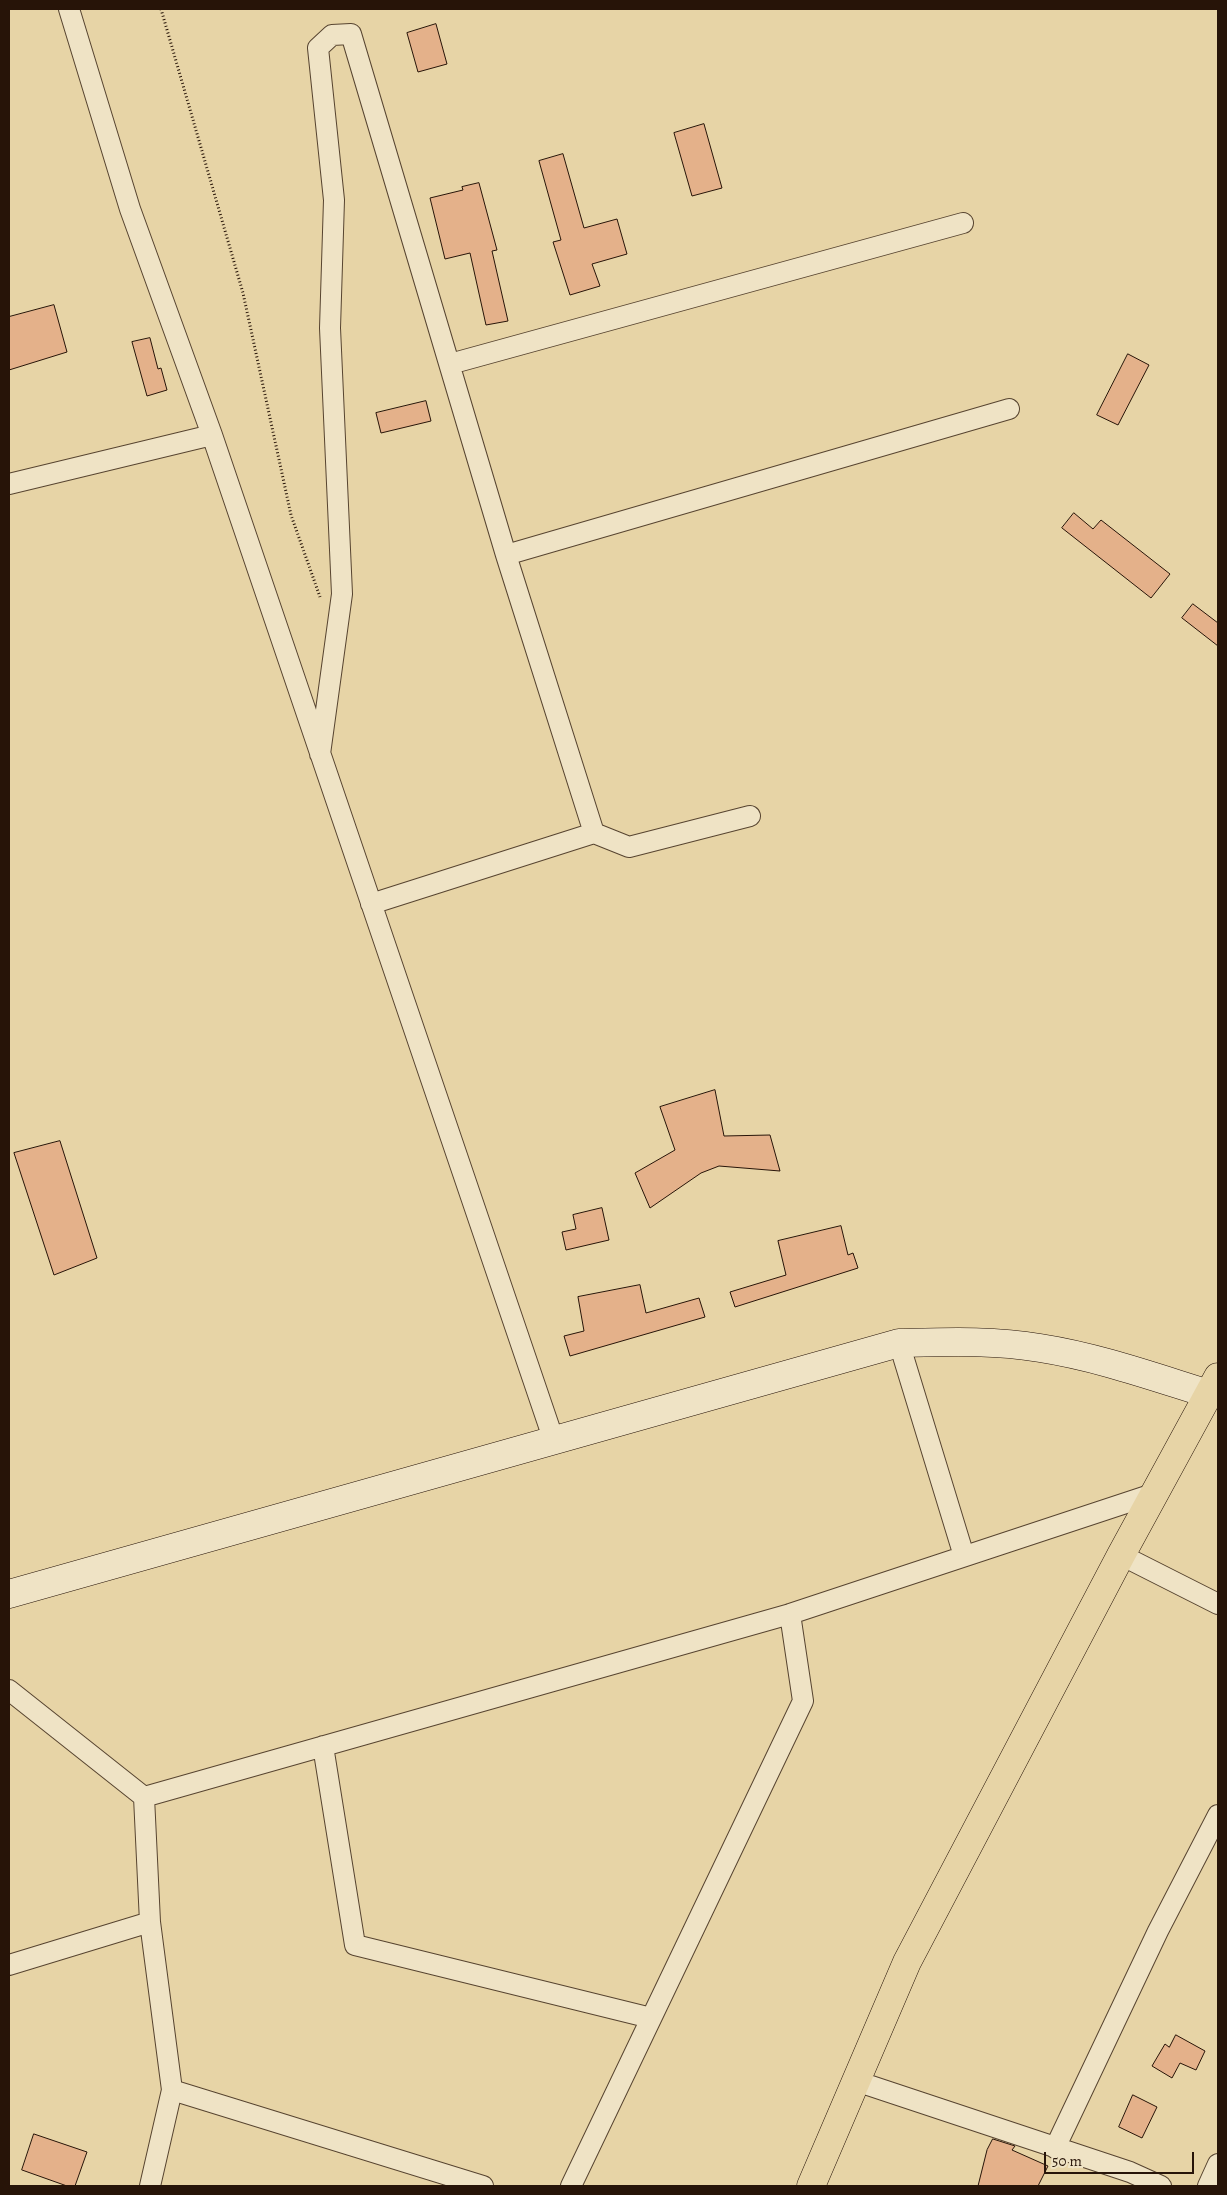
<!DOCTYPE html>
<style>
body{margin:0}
#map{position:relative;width:1227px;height:2195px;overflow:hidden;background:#e7d4a6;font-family:Alegreya,serif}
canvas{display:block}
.frame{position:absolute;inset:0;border:10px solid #271408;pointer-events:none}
.scale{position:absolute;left:1044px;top:2152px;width:150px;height:22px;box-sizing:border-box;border:2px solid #271408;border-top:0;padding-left:6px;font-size:15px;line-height:18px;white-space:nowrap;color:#271408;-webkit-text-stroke:4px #efe3c5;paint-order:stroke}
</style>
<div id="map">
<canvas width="1227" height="2195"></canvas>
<div class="frame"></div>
<div class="scale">50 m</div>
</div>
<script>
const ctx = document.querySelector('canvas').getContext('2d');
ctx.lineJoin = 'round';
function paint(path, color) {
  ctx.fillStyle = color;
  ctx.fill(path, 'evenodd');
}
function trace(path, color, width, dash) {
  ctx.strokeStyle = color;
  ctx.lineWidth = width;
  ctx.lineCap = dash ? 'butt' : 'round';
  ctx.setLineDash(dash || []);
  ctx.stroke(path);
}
const building = new Path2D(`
 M436,24L447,64L418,72L407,33Z
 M704,124L722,188L692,196L674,133Z
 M563,154L584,228L617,219L627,254L592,264L600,286L570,295L553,242L561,240L539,161Z
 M479,183L497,250L492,251L508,321L486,325L470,253L445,259L430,198L463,190L462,187Z
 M54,305L67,352L9,370V317Z
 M150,338L158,369L161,368L167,390L147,396L132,342Z
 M1128,354L1149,365L1118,425L1097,415Z
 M426,401L431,421L381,433L376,413Z
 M1074,513L1093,529L1101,520L1170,574L1151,598L1062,528Z
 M1193,604L1218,623V646L1182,618Z
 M715,1090L724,1136L770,1135L780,1171L719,1166L701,1173L650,1208L635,1173L675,1150L660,1107Z
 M60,1141L97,1258L54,1275L14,1153Z
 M602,1208L609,1240L566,1250L562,1232L576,1229L573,1215Z
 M841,1226L848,1255L853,1253L858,1268L735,1307L730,1292L786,1275L778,1241Z
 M640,1285L646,1313L699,1298L705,1317L570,1356L564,1336L584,1331L578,1297Z
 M1176,2035L1205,2051L1196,2070L1180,2063L1172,2078L1152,2066L1165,2044L1169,2047Z
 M1133,2095L1157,2107L1142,2138L1119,2127Z
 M34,2134L87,2152L75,2186H67L22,2170Z
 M993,2139L1015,2146L1012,2150L1048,2166L1038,2186H978L987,2150Z`);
paint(building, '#e4b18a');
trace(building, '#271408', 1);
const street = new Path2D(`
 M69,9L130,209L212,435L554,1441
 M450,364L963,223
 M9,484L212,435
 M506,555L1009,409
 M320,754L342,594L330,328L334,200L318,48L332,35L351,34L506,555L594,833
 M371,904L594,833L629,847L750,816
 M899,1343L964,1556
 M1121,1555L1218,1604
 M9,1690L144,1797L150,1922L172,2090L150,2186
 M323,1746L355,1945L651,2018
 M144,1797L790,1614L1156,1493
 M9,1965L150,1922
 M856,2081L1130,2172L1161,2186
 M172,2090L483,2186
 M1055,2148L1158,1931L1218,1815
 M571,2186L803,1701L790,1614
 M1208,2186L1218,2164`);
const secondary = new Path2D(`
 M9,1594L899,1343C946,1342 993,1340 1040,1348C1098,1357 1154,1377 1209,1394`);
const primary = new Path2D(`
 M811,2186L907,1962L1121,1555L1218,1377`);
trace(street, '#574430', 22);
trace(secondary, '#271408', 29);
trace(primary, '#271408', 29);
trace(new Path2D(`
 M161,9L243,293L291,515L320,597`), '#271408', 3, [1, 2.5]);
trace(street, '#efe3c5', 20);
trace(secondary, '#efe3c5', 28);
trace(primary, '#e7d4a6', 28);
</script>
